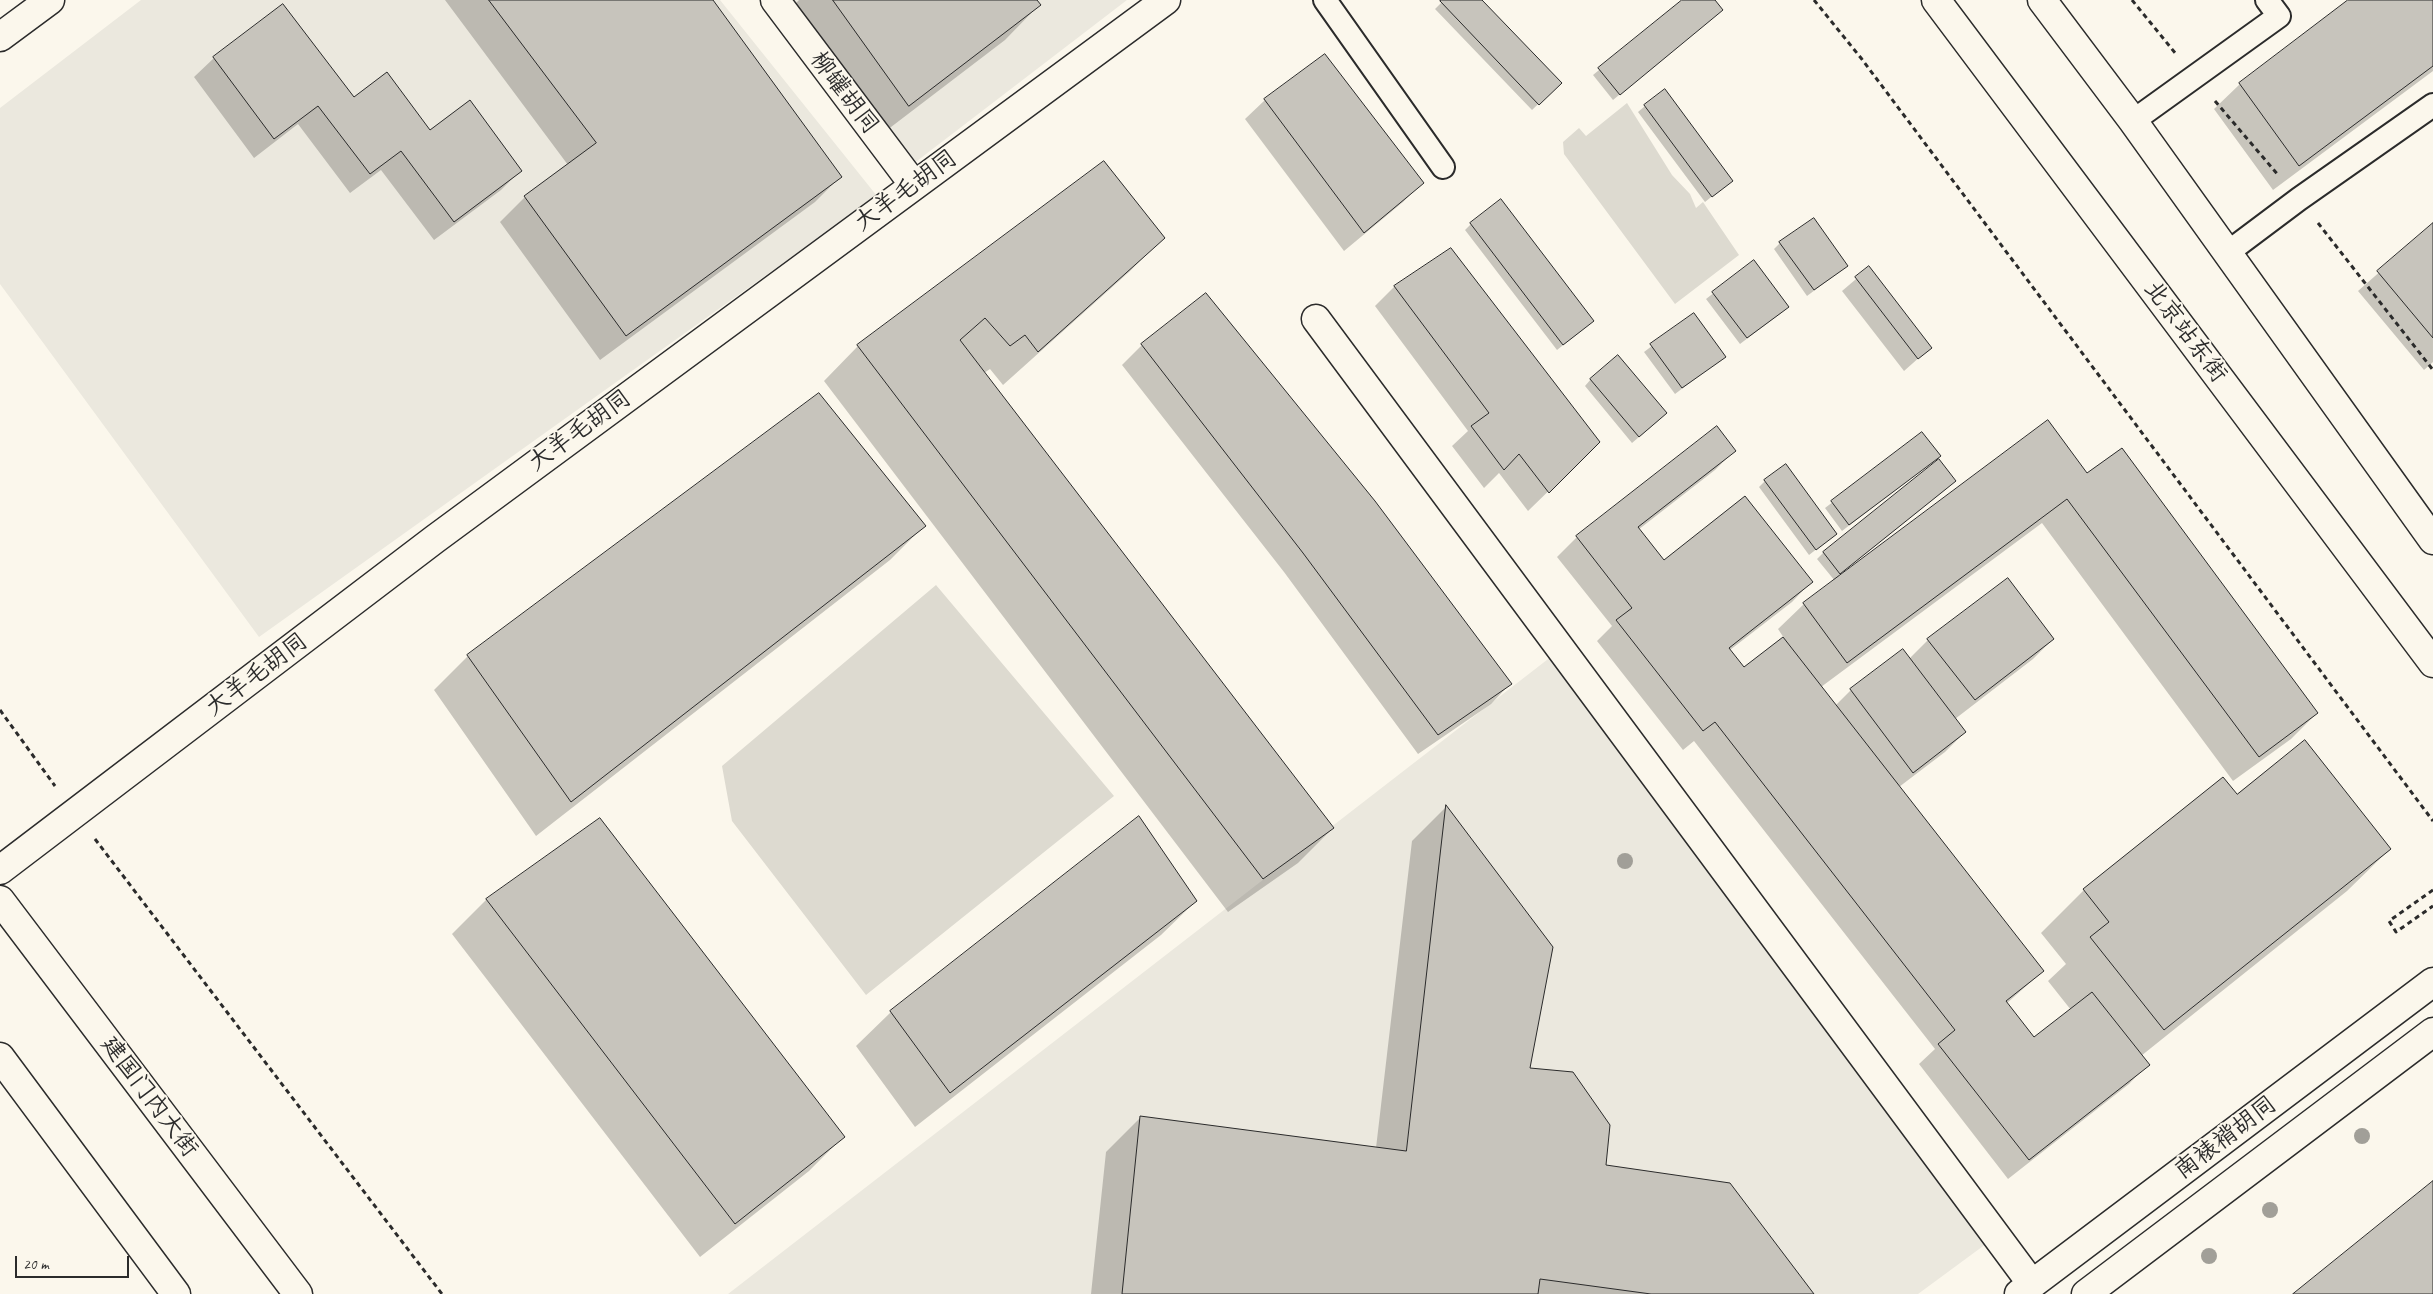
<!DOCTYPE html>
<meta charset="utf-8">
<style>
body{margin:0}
#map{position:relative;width:2433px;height:1294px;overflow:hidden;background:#fbf7ec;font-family:Caveat,sans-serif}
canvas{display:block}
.scale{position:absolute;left:15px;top:1256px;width:114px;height:22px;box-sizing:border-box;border:2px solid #2b2b2b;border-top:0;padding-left:6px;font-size:15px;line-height:18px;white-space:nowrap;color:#2b2b2b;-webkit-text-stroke:4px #fbf7ec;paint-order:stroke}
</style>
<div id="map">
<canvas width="2433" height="1294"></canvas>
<div class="scale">20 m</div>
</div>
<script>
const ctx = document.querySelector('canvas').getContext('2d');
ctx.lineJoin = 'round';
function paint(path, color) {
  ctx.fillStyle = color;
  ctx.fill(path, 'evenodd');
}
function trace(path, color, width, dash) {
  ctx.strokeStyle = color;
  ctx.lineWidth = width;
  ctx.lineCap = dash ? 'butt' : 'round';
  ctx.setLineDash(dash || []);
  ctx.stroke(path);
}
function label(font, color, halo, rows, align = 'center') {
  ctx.font = font + ' Caveat,"LXGW WenKai TC",sans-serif';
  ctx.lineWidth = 4;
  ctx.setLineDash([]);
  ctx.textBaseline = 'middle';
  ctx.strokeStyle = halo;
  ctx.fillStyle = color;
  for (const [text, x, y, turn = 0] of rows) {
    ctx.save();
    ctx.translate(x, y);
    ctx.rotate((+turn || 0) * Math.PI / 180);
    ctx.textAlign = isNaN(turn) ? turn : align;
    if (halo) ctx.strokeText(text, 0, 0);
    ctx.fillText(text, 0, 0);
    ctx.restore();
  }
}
paint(new Path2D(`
 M141,0H720L877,196L259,637L0,284V108Z
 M778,0H1127L913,164Z
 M1552,656L1990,1241L1918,1294H728Z`), '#ebe8de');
paint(new Path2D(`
 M1627,103L1672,175L1690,194L1696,208L1703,202L1739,255L1675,304L1564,154L1563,142L1579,128L1586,136Z
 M936,585L1114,796L866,995L732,821L722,766Z`), '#dddad0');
paint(new Path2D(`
 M445,0H711L840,177L815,202L600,360L500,222L525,197L568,165Z
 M799,0H1035L1039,5L1005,40L874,140L785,14Z
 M1444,0H1481L1560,83L1532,110L1435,9Z
 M1684,0H1713L1722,10L1613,100L1593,75Z
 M2350,0H2433V71L2273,190L2214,109L2240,84Z
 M214,58L354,99L521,170L501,190L434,240L381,170L350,193L298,124L254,158L194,77Z
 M1265,100L1422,183L1403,202L1344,251L1245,119Z
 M1645,106L1731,181L1705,202L1638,112Z
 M1471,224L1586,327L1557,350L1465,230Z
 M2433,225V362L2424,370L2358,291Z
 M1163,238L1129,272L1003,385L990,369L984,373L1333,828L1298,863L1228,912L824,381L858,346Z
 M1780,243L1847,266L1807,296L1774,249Z
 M1451,249L1599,442L1528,511L1499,473L1484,488L1452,446L1468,431L1375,306L1394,287Z
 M1753,262L1781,313L1740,344L1706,299Z
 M1869,268L1930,348L1904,371L1842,291Z
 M1694,314L1724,357L1675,394L1644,352Z
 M1142,345L1510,684L1491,704L1418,754L1284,572L1122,365Z
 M1591,379L1659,420L1632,443L1585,386Z
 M1922,434L1939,456L1842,531L1825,508Z
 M1734,451L1715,470L1638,530L1663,562L1811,582L1792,602L1730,650L1744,669L1784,638L1778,629L1804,604L1835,581L1817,559L1823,553L1948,487L1839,575L1840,577L2087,475L2317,713L2291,739L2233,781L2042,523L1821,687L1835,706L1851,690L1909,659L1928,640L2053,639L2033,659L1955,719L1965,732L1945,752L1899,787L2043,971L2006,1004L2034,1039L2071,1010L2048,981L2066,964L2041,933L2084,890L2223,779L2236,796L2390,849L2347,891L2141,1056L2148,1064L2129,1084L2008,1179L1919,1064L1935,1049L1694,741L1683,750L1597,641L1612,626L1557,557L1577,537Z
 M1765,481L1836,534L1809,555L1759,487Z
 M924,526L890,560L536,836L434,690L468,656Z
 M1446,807L1552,948L1529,1069L1605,1166L1812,1294H1091L1106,1152L1140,1118L1376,1148L1412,841Z
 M599,819L844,1136L809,1171L700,1257L452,934L486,900Z
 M1196,901L1161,935L915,1127L856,1046L891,1012Z`), '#0003');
const building = new Path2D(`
 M489,0H713L842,177L626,336L524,196L596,143Z
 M833,0H1037L1041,5L909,106Z
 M1442,0H1482L1562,83L1539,105L1440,1Z
 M1682,0H1715L1723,10L1620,95L1598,68Z
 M2348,0H2433V66L2299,166L2239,83Z
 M283,4L354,97L387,72L430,130L470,100L522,171L454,222L401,151L370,174L318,106L274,139L213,57Z
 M1325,54L1424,183L1364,233L1264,99Z
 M1665,89L1733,181L1712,197L1644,105Z
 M1104,161L1165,238L1038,352L1025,335L1010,346L985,318L960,340L1334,828L1263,879L857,345Z
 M1501,199L1594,321L1563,345L1470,223Z
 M1814,218L1848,266L1814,290L1779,242Z
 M2433,223V338L2377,271Z
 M1451,248L1600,442L1549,493L1519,454L1504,470L1471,426L1489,413L1394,286Z
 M1754,260L1789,307L1747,338L1712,292Z
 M1869,266L1932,348L1918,359L1855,277Z
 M1206,293L1375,501L1512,684L1438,735L1303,553L1141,344Z
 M1694,313L1726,357L1682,388L1650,344Z
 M1618,355L1667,413L1639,437L1590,379Z
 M819,393L926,526L571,802L467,655Z
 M2048,420L2087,473L2122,448L2318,713L2259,757L2067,499L1847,663L1803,603Z
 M1717,426L1736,451L1638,527L1664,560L1745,496L1813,582L1729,648L1744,667L1783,637L2044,971L2006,1001L2034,1037L2092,992L2150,1065L2029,1160L1938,1044L1955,1030L1715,722L1703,731L1616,620L1632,608L1576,536Z
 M1922,432L1941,456L1849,525L1831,501Z
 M1939,459L1956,481L1840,574L1823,552Z
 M1786,464L1837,534L1816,550L1764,480Z
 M2008,578L2054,639L1975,700L1927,639Z
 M1903,649L1966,732L1913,773L1850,689Z
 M2305,740L2391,849L2164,1030L2090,937L2109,922L2083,889L2223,777L2237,794Z
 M1446,805L1553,947L1530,1068L1573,1072L1610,1125L1606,1165L1730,1183L1814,1294H1651L1540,1279L1538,1294H1122L1140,1116L1406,1151Z
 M1139,816L1197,901L950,1093L890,1011Z
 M600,818L845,1137L735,1224L486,899Z
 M2433,1181V1294H2293Z`);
paint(building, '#c7c4bc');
trace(building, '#2b2b2b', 1);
const lane = new Path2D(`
 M1325,0L1443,167
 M2133,121L2279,16L2267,0
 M2227,253L2299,199L2433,105`);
const street = new Path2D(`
 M775,0L914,185
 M0,37L50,0
 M1316,319L2032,1284
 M0,870L435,539L1166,0`);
const secondary = new Path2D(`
 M1936,0L2433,663
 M2042,0L2133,121L2433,540
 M2019,1294L2433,982
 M2086,1294L2433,1032`);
const highway = new Path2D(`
 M0,900L298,1294
 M0,1057L176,1294`);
trace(lane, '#2b2b2b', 26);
trace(street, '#2b2b2b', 31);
trace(secondary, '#2b2b2b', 31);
trace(highway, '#2b2b2b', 31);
trace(new Path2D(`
 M1814,0L1861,58L2433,821
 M2132,0L2176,54
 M2215,101L2279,176
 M2318,223L2433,370
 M0,710L55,786
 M95,839L442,1294
 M2433,890L2389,921L2396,932L2433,906`), '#2b2b2b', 3, [5, 4]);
trace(lane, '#fbf7ec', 22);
trace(street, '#fbf7ec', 28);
trace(secondary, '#fbf7ec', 28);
trace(highway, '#fbf7ec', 28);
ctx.fillStyle = '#a19f98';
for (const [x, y] of [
 [1625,861],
 [2362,1136],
 [2270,1210],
 [2209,1256]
]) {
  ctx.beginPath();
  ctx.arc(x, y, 8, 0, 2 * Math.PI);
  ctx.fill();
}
label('24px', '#2b2b2b', '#fbf7ec', [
 ["柳罐胡同",844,93,53],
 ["大羊毛胡同",906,191,-36],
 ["北京站东街",2185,332,53],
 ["大羊毛胡同",580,431,-36],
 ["大羊毛胡同",257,675,-37],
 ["建国门内大街",149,1097,53],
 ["南裱褙胡同",2226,1138,-37]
]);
</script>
